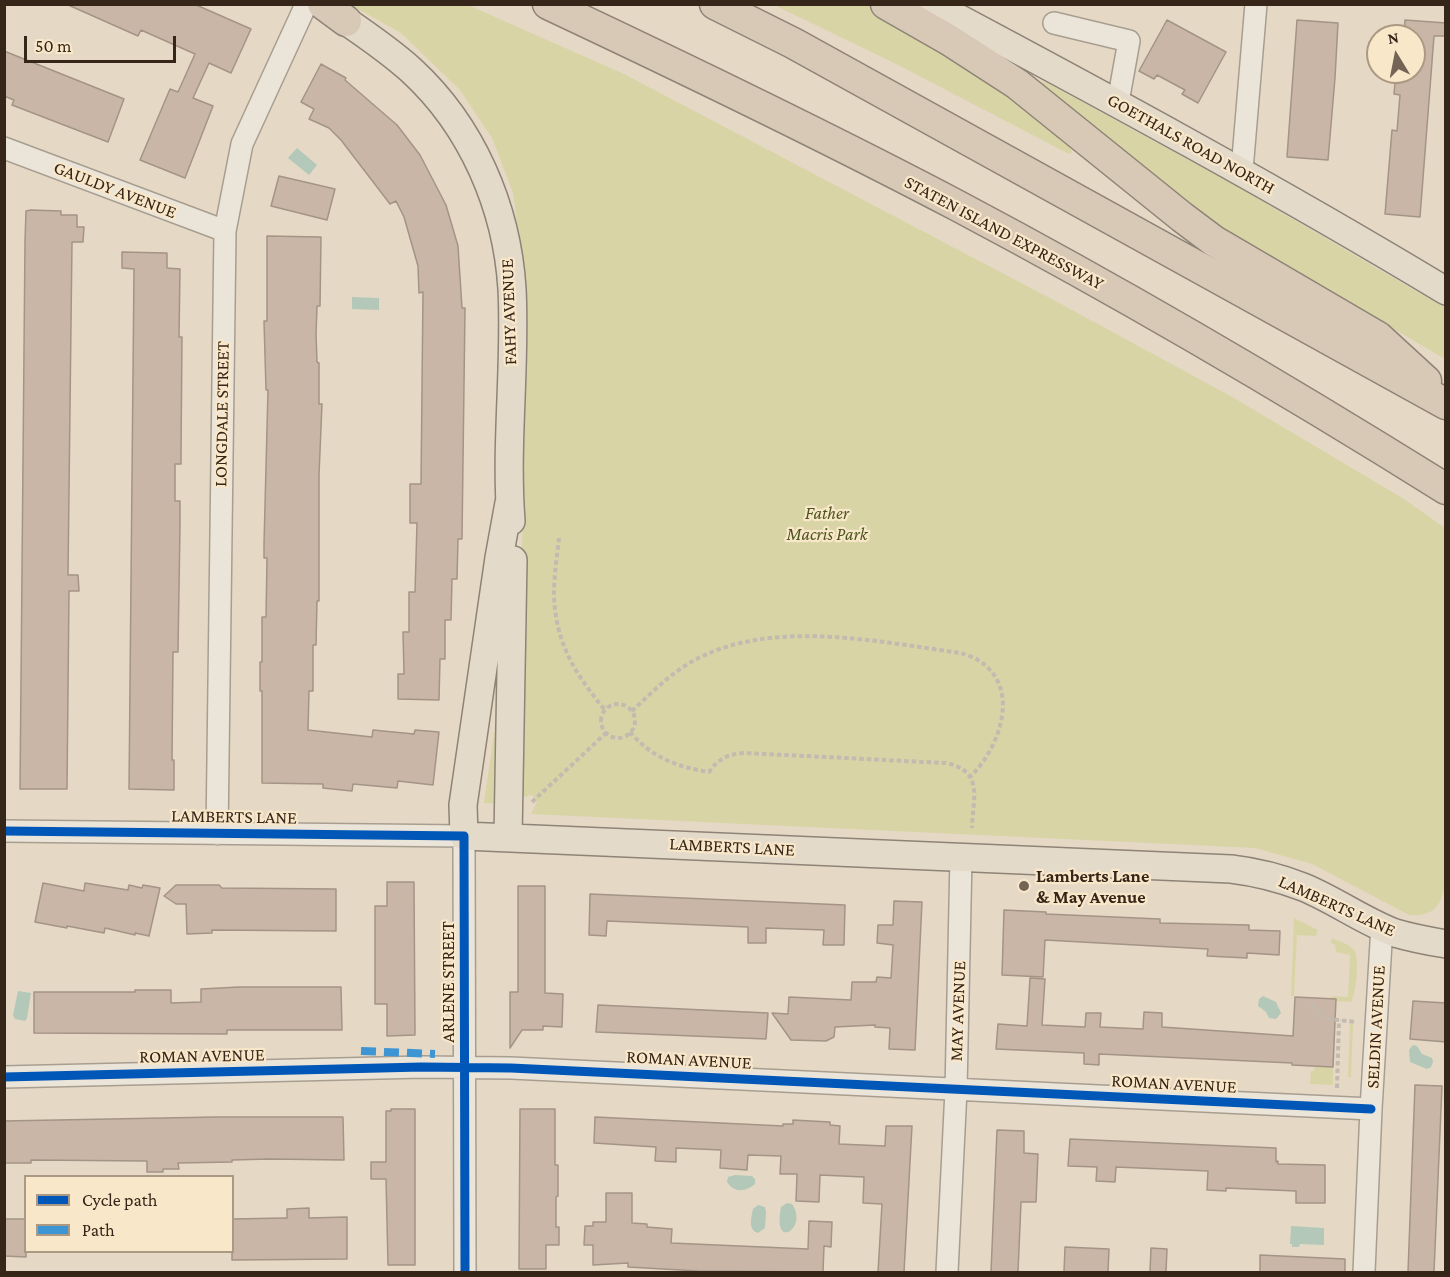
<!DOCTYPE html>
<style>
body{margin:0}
#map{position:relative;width:1450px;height:1277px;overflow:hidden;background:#e5d9c6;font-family:"Crimson Pro",serif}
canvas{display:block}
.frame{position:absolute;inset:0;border:6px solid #362519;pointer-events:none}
.legend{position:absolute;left:24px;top:1175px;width:210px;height:78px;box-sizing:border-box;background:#f9e7c9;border:2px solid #ab9983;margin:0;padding:8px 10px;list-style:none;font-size:18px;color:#362519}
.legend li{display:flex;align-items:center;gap:12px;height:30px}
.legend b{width:30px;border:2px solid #ab9983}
.north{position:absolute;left:1366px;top:24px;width:60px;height:60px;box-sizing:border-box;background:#f9e7c9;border:2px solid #ab9983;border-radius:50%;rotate:350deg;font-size:16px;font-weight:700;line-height:24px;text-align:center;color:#362519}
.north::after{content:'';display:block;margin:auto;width:21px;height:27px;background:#736456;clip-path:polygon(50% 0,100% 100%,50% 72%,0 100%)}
.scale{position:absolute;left:24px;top:36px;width:152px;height:27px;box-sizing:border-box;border:3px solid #362519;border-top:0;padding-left:8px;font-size:18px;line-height:21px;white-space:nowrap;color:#362519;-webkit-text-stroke:4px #f9e7c9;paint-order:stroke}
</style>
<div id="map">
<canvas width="1450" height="1277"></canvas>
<div class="frame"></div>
<ul class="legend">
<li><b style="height:8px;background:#0057b8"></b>Cycle path</li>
<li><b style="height:8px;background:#3e95d4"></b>Path</li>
</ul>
<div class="north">N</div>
<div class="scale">50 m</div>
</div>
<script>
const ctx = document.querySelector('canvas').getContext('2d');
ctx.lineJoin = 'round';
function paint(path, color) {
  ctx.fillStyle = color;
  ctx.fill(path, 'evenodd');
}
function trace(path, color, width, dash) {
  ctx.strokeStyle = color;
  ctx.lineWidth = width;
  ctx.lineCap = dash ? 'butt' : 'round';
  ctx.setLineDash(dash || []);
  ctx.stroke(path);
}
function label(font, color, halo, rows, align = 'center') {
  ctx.font = font + ' "Crimson Pro",serif';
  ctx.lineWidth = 4.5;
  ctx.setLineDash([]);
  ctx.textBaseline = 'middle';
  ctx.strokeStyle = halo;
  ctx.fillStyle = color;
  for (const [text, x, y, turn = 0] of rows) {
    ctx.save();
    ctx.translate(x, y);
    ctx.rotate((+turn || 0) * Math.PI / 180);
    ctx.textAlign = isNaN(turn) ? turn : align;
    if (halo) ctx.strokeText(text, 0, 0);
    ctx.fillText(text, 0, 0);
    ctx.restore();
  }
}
paint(new Path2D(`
 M351,5H468L624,74L1063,305L1234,398L1404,499L1445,528L1446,875C1443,901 1439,917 1409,915L1312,864L1255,848L531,814L537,802L532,795L517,799L527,298L513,193L492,138L460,90L401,33Z
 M774,5H871L980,73L1049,129L1069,146L1072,152L1069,154L896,64Z
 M1036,80L1047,83L1236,186L1445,308V359L1197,214L1034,81Z
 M497,730L498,804L484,803L494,733Z
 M1294,918L1318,930L1316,936L1297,935L1294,996H1291Z
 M1332,938C1339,941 1349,944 1354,950C1360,958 1356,994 1351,1002L1333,1001L1330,1000L1332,996L1348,997L1350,955L1336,952L1335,945L1331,943Z
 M1350,1024H1353L1351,1077H1348Z
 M1315,1066L1333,1067V1085L1310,1084L1311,1071H1314Z`), '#d8d4a6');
paint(new Path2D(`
 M297,148L317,165L309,175L288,158Z
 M352,297L379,298V310L352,309Z
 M18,991L31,993L27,1018L25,1021L15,1019L13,1015Z
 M1263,996L1276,1002L1281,1013L1276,1019L1269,1018L1266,1012L1258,1006L1259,999Z
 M1413,1045L1417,1046L1422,1054L1432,1058L1433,1062L1431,1067L1427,1069L1410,1062L1409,1050Z
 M735,1175L752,1176L755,1179V1184C746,1192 734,1193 727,1182L728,1177Z
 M787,1203L792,1204C809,1227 772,1253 781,1207Z
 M758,1205L765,1207L766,1212L765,1228L758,1233C748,1230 751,1218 753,1209Z
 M1291,1226L1324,1228V1245L1300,1244L1299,1247H1292V1244H1290Z`), '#b3c8b9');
const building = new Path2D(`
 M66,4H194L251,29L231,73L209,63L193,98L213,106L185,178L140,160L170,89L178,92L195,54L141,30L138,36Z
 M1167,20L1226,52L1198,103L1182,94L1185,90L1157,75L1154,79L1139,71Z
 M1297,20L1338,23L1335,78L1328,160L1287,157Z
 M1405,20L1446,23V36H1434L1420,217L1385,214L1392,130L1397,131L1400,95L1394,94L1396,72H1414V36H1404Z
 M4,51L124,99L108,142L12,105L14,100L4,96Z
 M321,64L346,78L345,80L397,125L420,155L446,205L458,246L462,308H465L462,539H458L457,579H452L451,620H445V659H440L439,700L398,699V674H404L403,632H409V592H415L417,523H410V484H421L423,292L419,293L418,266L404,217L396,201L390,204L341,140L329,128L309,119L314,109L301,102Z
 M279,176L335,189L327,220L271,206Z
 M31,210L61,211V215H77V227H84L83,242H72L68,575H78L79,591H69L67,789H20L25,241L26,211Z
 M267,236L321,237L320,306H317L316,334L317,362L319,363V404H322L319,475V601H317L316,645H313V691H309L308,730L372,737L373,730L414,734L415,730L439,732L433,785L398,781L397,788L353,784L352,791L323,788V784L262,783V691H260V662H262V617H266L267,558H264V544L268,390H266L264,321H267Z
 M122,252L167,253V268L180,269L179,337H182L181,454V464H175V501H180V525L178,652H173L172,760H174V790L129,789L134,269L122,268Z
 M387,882H414L415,1035L387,1036V1004H375V906H387Z
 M43,883L84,891L85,883L128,890L129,885L142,888L143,885L160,888L149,936L135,933V935L105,928L104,933L67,926V928L35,922Z
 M176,885H219L222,888L336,889V931L212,930V933L187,934L186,904H176L164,896Z
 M518,886H545V993L563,994L562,1027L543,1026V1030H522L510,1048V992H518Z
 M590,894L845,905L844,945H823L824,930L766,928V943H748V927L631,922L607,921L606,936L589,935Z
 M894,901L922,902L915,1050L889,1049L890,1028L875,1027V1025L835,1027L834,1037L826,1041L791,1040L772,1013L788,1014L789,997L851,1000L852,982H876L877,977L891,978L893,945L877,943L878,925H893Z
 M1004,910L1046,912V914L1160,919V923L1249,925V930L1280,931L1279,955L1247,953V958L1207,956L1208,949L1045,940L1043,977L1002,975Z
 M1030,978L1045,979L1042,1025L1085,1027L1086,1013H1101L1100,1027L1143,1029L1144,1012L1162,1013V1027L1293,1036L1295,997L1336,999L1333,1067L1292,1065V1063L1099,1054V1065L1084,1064V1053L996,1049L998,1024L1027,1026Z
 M239,987H341L342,1030H227V1034L34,1033V992H135V990H171V1003L201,1002V989Z
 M1413,1001L1446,1003V1042L1410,1039Z
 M598,1005L768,1013L766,1039L596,1032Z
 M1415,1085L1442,1086L1434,1272H1408Z
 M391,1109H415V1265H388L386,1179H371V1162H386V1111H391Z
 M520,1109H555V1165H558V1196L556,1197V1227H559V1245H546V1269H519Z
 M216,1117H343L344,1160L270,1159L232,1160V1162L178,1163L179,1169H163V1172H147V1161L31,1160V1163H4V1121Z
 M595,1117L783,1126V1124H793V1120L830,1122V1125L840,1126L839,1144L885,1146L886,1126H912L904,1272H878L882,1204L863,1203L864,1177L820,1175L819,1202L796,1201L797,1174H780L781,1156L748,1155L747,1170L720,1168L721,1150L676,1148V1162L655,1161L656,1147L594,1143Z
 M997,1130L1024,1131V1153L1038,1154L1036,1202H1021L1018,1272H991Z
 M1070,1139L1276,1148V1162L1278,1161V1164L1325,1165V1203H1296V1191L1226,1188V1191L1207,1190L1208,1171L1116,1167L1115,1182L1096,1181L1097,1167L1068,1166Z
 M606,1193H632V1223L647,1224V1227L672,1229L671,1243L808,1249L809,1221L832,1222L831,1247L824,1246L823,1272L698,1271L628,1267V1263L593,1265V1245H584L585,1226H593V1222H606Z
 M309,1208V1218L347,1217V1259L232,1260V1219L284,1218H287V1209Z
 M4,1219H26V1257L4,1256Z
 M1065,1247L1109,1249L1108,1272H1064Z
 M1151,1248L1167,1249L1166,1272H1150Z
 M1260,1255L1345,1259V1272H1260Z`);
paint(building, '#c9b6a6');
trace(building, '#a49486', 1.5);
const minor = new Path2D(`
 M1054,23L1129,41L1118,102
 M4,148L225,231
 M1242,170L1256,4
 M4,831L464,836L465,1272
 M217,834L225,231L242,144L304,9
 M4,1077L422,1067L511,1068L1371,1109
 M947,1272L956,1090L961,857
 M1364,1272L1371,1109L1382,926`);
const major = new Path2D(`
 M932,4C1105,96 1277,189 1446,291
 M346,21C368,36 391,52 411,70C472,126 507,207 512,289C516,366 505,444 511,521
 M509,503L499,558L463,805L464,836L1231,869C1256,872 1280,878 1303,887C1335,900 1363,921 1395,933C1412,938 1428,941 1446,944
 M508,837L513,560`);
const highway = new Path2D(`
 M323,4L346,21
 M548,4C686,69 823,135 958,206C1124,294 1286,389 1446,489
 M715,4L793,43L1446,404
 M886,4L949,40L1017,84L1182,217L1214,241L1378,337L1426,381`);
trace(minor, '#a89e90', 24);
trace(major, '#8e8377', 30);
trace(highway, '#8e8377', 33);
trace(new Path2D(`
 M559,538C557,556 554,576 554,594C555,642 575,674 605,710
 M601 721a17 17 0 1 1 34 0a17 17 0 1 1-34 0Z
 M632,711C646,698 661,683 676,672C754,614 872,641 961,653C966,655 973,657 978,660C1022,687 1000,747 971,776
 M630,732C651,757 677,767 709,772C718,759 728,754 744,753L946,763C984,771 973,797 972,828
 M532,802L606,733
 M1311,1004L1323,1018L1355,1022
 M1337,1088L1339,1020`), '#c3bab0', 4, [4.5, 3]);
trace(minor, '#ebe4d9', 21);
trace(major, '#e4dac9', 27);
trace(highway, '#d8c8b6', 30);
trace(new Path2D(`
 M361,1051L435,1054`), '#3e95d4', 8, [15, 8]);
trace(new Path2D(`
 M4,831L464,836L465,1272
 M4,1077L422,1067L511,1068L1371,1109`), '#0057b8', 9);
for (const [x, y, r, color] of [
 [1024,886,6,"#736456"]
]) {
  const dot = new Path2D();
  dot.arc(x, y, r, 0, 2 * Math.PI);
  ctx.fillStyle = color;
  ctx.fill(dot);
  trace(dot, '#f9e7c9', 2);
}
label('18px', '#362519', '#f9e7c9', [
 ["GOETHALS ROAD NORTH",1191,144,29],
 ["GAULDY AVENUE",115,190,21],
 ["STATEN ISLAND EXPRESSWAY",1004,233,28],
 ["FAHY AVENUE",509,312,-92],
 ["LONGDALE STREET",222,414,-89],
 ["LAMBERTS LANE",234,817,1],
 ["LAMBERTS LANE",732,847,3],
 ["LAMBERTS LANE",1337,906,24],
 ["ARLENE STREET",448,982,-90],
 ["MAY AVENUE",958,1011,-88],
 ["SELDIN AVENUE",1376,1027,-87],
 ["ROMAN AVENUE",202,1056,-1],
 ["ROMAN AVENUE",689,1060,3],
 ["ROMAN AVENUE",1174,1084,3]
]);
label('italic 18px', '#4c551d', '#f9e7c9', [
 ["Father",827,513],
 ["Macris Park",827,534]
]);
label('bold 18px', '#362519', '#f9e7c9', [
 ["Lamberts Lane",1036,876],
 ["& May Avenue",1036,897]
], 'left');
</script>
